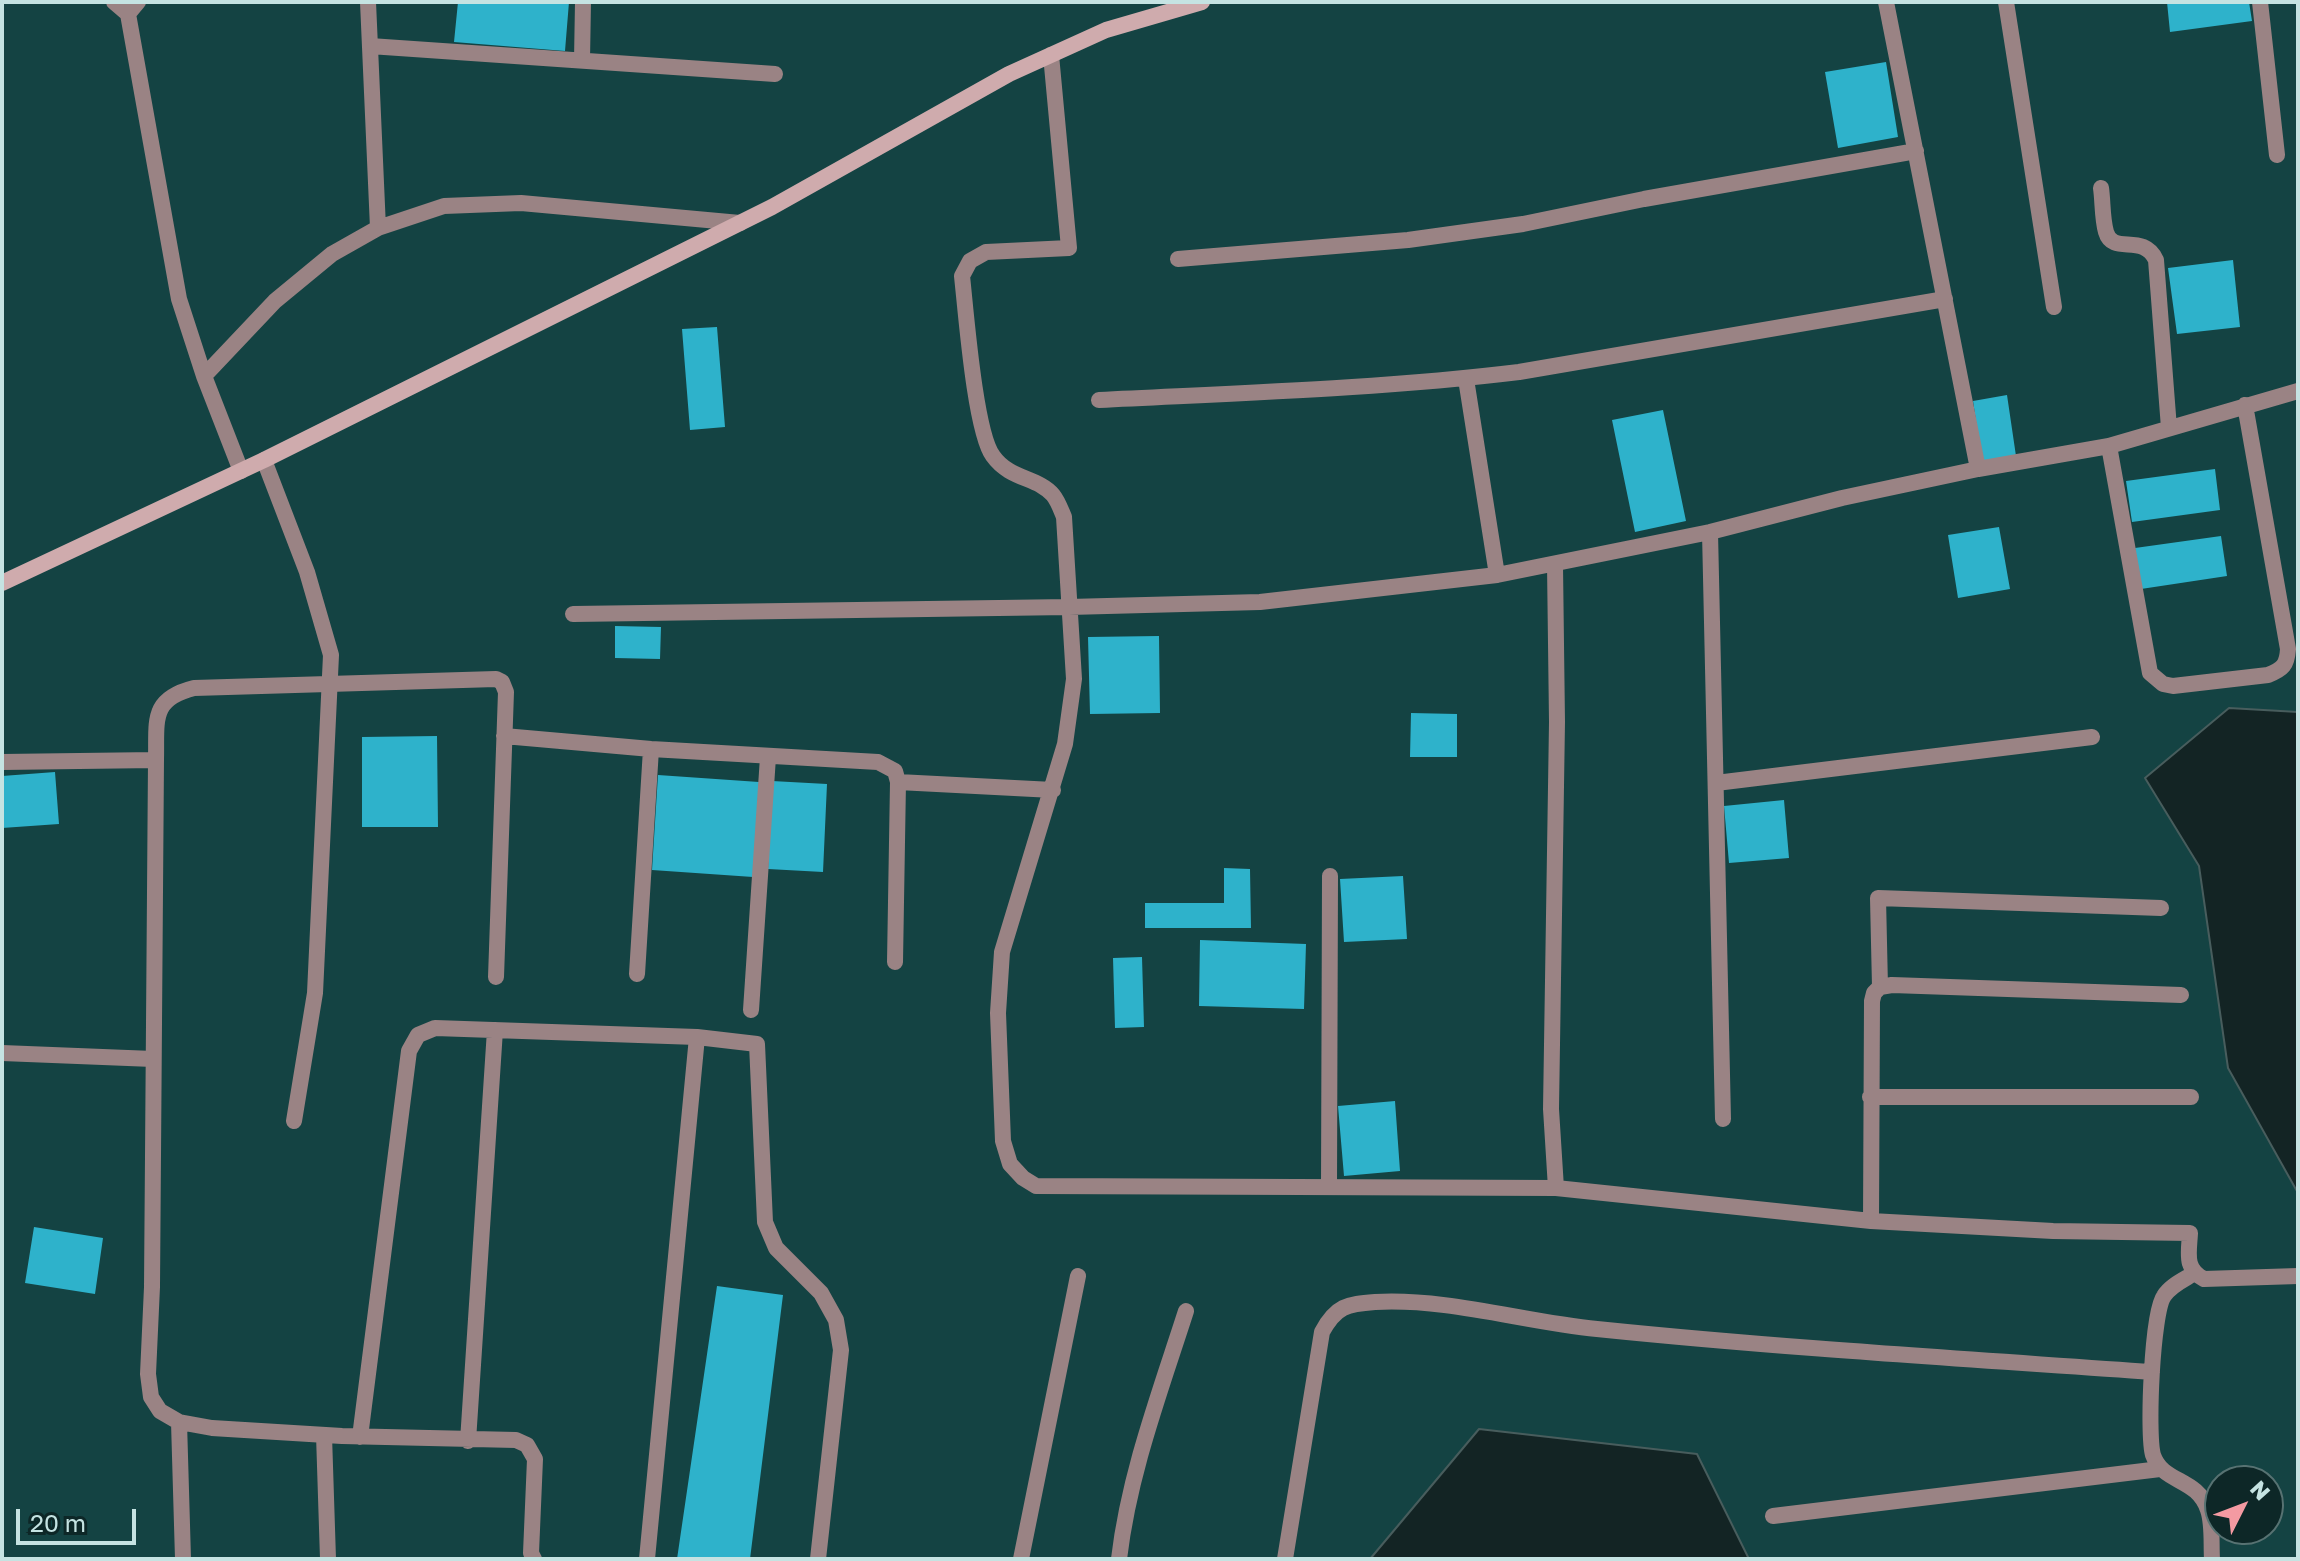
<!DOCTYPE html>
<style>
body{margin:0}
#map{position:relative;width:2300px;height:1561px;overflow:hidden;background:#144343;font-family:"Golos Text",sans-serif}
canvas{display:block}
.frame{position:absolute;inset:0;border:4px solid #c5e3e2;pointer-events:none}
.north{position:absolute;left:2204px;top:1465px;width:80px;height:80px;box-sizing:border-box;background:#0d2727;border:2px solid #577272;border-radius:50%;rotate:48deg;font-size:22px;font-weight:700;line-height:32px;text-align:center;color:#c5e3e2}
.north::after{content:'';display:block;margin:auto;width:28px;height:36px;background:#f49aa2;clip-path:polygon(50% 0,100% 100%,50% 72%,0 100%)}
.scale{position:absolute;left:16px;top:1509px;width:120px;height:36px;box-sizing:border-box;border:4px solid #c5e3e2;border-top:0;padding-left:10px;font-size:24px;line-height:28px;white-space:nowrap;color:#c5e3e2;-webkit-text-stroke:6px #0d2727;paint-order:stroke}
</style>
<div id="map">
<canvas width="2300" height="1561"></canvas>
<div class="frame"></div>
<div class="north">N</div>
<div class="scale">20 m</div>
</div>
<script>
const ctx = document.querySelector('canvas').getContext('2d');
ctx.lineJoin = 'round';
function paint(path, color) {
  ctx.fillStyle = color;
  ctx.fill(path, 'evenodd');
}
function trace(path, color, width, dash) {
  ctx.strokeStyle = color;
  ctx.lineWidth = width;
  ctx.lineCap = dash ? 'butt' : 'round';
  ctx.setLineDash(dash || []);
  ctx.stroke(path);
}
const water = new Path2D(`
 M2229,708L2298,712V1193L2228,1068L2199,866L2145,778Z
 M1479,1429L1697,1454L1749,1559H1370Z`);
paint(water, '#132424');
trace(water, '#485d5d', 2);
paint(new Path2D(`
 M458,2H569L565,51L454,42Z
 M2167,2H2249L2252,21L2170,32Z
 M1886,62L1898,137L1838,148L1825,72Z
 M2233,260L2240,327L2177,334L2168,268Z
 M717,327L725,427L690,430L682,329Z
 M2007,395L2016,456L1982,461L1973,401Z
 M1663,410L1686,521L1635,532L1612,420Z
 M2215,469L2220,510L2132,522L2126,481Z
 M1999,527L2010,589L1958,598L1948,535Z
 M2221,536L2227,576L2141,589L2135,548Z
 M615,626L661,627L660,659L615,658Z
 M1159,636L1160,713L1090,714L1088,637Z
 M1411,713L1457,714V757H1410Z
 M437,736L438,827H362V737Z
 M55,772L59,824L2,828V776Z
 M658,775L759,782L753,877L652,870Z
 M772,781L827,784L823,872L768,869Z
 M1784,800L1789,858L1729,863L1724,806Z
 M1224,868L1250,869L1251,928H1145V903H1224Z
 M1403,876L1407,939L1344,942L1340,879Z
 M1200,940L1306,944L1304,1009L1199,1006Z
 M1142,957L1144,1027L1115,1028L1113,958Z
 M1395,1101L1400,1171L1344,1176L1338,1106Z
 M34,1227L103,1238L95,1294L25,1283Z
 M717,1286L783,1295L750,1559H677Z`), '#2eb2cb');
trace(new Path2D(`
 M114,2L128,14L138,2
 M368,2L378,228
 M1886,2L1978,469
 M2006,2L2054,307
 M2260,2L2277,155
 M128,14L179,299L204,376L241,471
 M370,46L775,74
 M1051,55L1069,248L986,252L970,261L962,276C966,312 975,432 993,456C1010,480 1038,477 1053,495C1058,501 1061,510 1064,517L1074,679L1065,744L1002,952L998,1013L1003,1141L1010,1164L1023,1178L1036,1186L1556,1188L1871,1221L2053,1231L2190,1233C2189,1253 2184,1269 2204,1279L2298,1276
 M582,60L583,2
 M2101,188C2103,202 2102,218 2106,232C2113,256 2143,232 2156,260L2169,428
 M1178,259L1408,240L1523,224L1644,199L1916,151
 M204,376L275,301L332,254L378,228L444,206L521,203L740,223
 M1466,379L1497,575
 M1099,400C1239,393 1379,389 1519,372L1945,299
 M2109,446L2150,673L2163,684L2173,686L2268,675C2283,669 2287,665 2288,649L2245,405
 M264,460L307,572L331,655L315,993L294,1121
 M1710,532L1723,1119
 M1555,565L1557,722L1551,1109L1556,1188
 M573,614L1069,607L1260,602L1497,575L1710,532L1842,498L1978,469L2109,446L2298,391
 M504,736L651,749L878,762L895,771L898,782L895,962
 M156,760L152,1287L148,1374L151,1397L160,1411L179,1422L212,1428L342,1436L516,1440L527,1445L535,1459L531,1553L534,1559
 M2,762L156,760C157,721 150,699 194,688L496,679L502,682L506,692L496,977
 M898,782L1053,790
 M1716,783L2092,737
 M637,974L651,749
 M1880,987L1892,985L2181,995
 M751,1010L768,757
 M2,1053L153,1059
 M1870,1097H2191
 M1329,1186L1330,876
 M1871,1221L1872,1001L1874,993L1880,987L1878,898L2161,908
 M2193,1274C2183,1280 2170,1286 2164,1296C2152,1312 2147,1435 2153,1455C2163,1484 2197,1477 2208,1510C2213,1524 2211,1544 2212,1559
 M179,1422L183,1559
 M324,1435L328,1559
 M360,1437L409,1051L418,1035L435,1028L697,1037L757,1044L765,1222L776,1248L821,1293L836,1320L841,1350L818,1559
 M468,1441L495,1030
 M1773,1516L2160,1469
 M647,1559L697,1037
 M1021,1559L1078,1276
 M1119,1559C1129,1474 1160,1392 1186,1311
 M1285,1559L1322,1332C1336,1306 1347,1304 1375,1302C1449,1298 1524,1322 1597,1329C1782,1348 1967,1359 2152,1372`), '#9a8384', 16);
trace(new Path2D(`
 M2,583L264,460L772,207L1009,74L1106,30L1202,2`), '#cfabad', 16);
</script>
